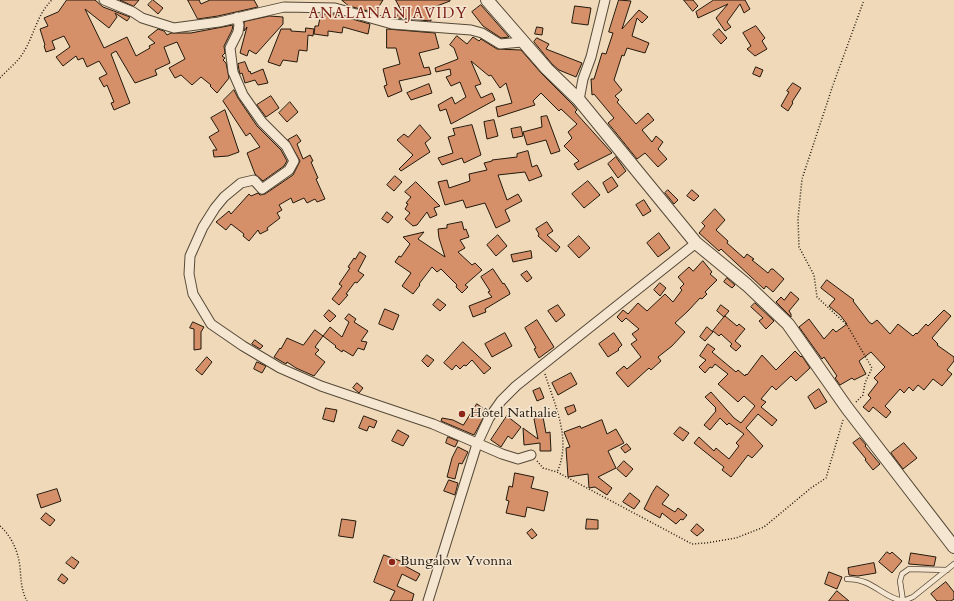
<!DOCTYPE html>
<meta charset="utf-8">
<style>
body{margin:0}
canvas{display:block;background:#efd9b9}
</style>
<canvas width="954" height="601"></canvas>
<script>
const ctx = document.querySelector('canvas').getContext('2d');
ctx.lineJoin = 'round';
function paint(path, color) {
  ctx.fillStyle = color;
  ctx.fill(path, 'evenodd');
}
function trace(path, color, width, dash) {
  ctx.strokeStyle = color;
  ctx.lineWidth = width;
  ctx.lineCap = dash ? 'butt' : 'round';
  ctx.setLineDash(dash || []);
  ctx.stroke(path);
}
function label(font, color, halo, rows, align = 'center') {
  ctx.font = font + ' Cardo,serif';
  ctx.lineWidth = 3;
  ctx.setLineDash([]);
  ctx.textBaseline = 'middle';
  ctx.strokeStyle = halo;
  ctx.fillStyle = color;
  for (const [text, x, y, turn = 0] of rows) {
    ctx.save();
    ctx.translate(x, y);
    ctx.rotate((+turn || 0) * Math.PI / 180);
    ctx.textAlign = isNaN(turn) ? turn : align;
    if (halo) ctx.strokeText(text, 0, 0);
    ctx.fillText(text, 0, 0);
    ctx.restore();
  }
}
const building = new Path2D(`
 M67,0H95L103,7L130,17L127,21L115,13L117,17L109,28L85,9L104,48L127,37L136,56L150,48L149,46L155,43L148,37L158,29L164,31L167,35L171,33H191L233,25L232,30L224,46L225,53L222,56L225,58L223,60L226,63L229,78L217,93L210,86L211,85L201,77L192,85L181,75L175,78L169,68L185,59L177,42L164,47L170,63L155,70L157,75L135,83L116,51L111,54L130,103L114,110L111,103L114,102L107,85L104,87L99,78L107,74L99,61L87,67L83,58L78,60L76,56L63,66L56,57L70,47L64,36L52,41L55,49L46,52L44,46L45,45L40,29L48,26L44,18L58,12Z
 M120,0H139L134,6Z
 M153,0L163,8L158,14L148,5Z
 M188,0H199L201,4L210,0H254L258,7L218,16L198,19Z
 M342,0H383L375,13L349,6Z
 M396,0H450V1L429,9L431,21L398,18L396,13L401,11Z
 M619,0L631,1L622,29L639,10L648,17L642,23L637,18L632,36L649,43L645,53L627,48L624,56L622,55L614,80L622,90L615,96L619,100L617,102L636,124L648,113L654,120L642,130L652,142L656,136L663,142L658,149L667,159L658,167L645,153L637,159L608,123L614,118L594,94L592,95L591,79H594L602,53L606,54L613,33L609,32Z
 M684,0H693L698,6L693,11Z
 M714,0H745L750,9L744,13L740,4L727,22L731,27L725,31L716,18L728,4L698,18L696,12Z
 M481,5L509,37L501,38L483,26L472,12Z
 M575,6L591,8L588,25L572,23Z
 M321,14H334L370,24L368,34L343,27L342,33L328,31V36L314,34L315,26H318Z
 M270,16L283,17V24L256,54L249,50L247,56L240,53L247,27L244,31V22Z
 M756,26L765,38L762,41L767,49L755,56L747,49L751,46L743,33Z
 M537,27L543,28L542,35L535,34Z
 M306,28L314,29L313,36L308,35L307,51L299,50L297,62L283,60L280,66L268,62L281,29H291V31L305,32Z
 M387,29L435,33L439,48L419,53L424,68L429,67L431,74L399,81L402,91L388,97L384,86L387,85L383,69L400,64L396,48H387Z
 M719,29L727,38L721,44L713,35Z
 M457,36L467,44L473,37L479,41L481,39L497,49L521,50L542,74L573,105L577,110L575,112L612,153L578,170L574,164L579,161L564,146L572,138L568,132L577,124L561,109L559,111L541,93L533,101L535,105L498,117L496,107L512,103L506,83L500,88L491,75L489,76L471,61L481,84L475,86L481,98L492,93L495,100L451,124L446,109L440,111L438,105L452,97L455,104L466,97L460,82L451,86L446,77L451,75L450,69L436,72L435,68L458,59L454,48L450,45Z
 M537,38L549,44L546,49L582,63L576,77L559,70L552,64L534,42Z
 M245,62L249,72L250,71L251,74L263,69L268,83L258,85L255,80L245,83L242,73L240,74L239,70L238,64Z
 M756,67L763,70L760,77L753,74Z
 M793,83L801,88L792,102L793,103L788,111L781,106L789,92L787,91Z
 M429,84L432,93L411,100L407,93Z
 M234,90L238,98L257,126L281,150L287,161L284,166L263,181L255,174L247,153L260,147L250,133L246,136L223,101Z
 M271,96L279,108L266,117L257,105Z
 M290,102L298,112L287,122L279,113Z
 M225,110L239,152L228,156L214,157L213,150H217L209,137L219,131L211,118Z
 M547,116L560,151L551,154L546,140L527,145L523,132L542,127L541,117Z
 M494,120L498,136L487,139L484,122Z
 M420,125L431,138L425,143L430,152L401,171L399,169L413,155L397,140L404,134L408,137Z
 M472,125L481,155L464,163L462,158L442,165L438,158L453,153L448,137L455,135L453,129Z
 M521,127L523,136L513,138L511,129Z
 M297,135L301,141L297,144L303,159L310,155L313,161L311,162L318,178L316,179L325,199L317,202L315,199L307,203L304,198L293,203L291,198L279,205L282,210L277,213L280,218L267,228L268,230L260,234L258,230L249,241L243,236L244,234L231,224L226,230L216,222L229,211L231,214L249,194L251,196L258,193L260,195L265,194L293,175L300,161L288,140Z
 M528,151L532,167L537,165L542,176L529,181L525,172L498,175L507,200L518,194L522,201L505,210L510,221L496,228L485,203L466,208L463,200L445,205L438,182L447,180L449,188L470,181L469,174L487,170L484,163L492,161V160L517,157V154Z
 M616,157L626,171L618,178L608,164Z
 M395,176L402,182L394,191L387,185Z
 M612,177L618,186L608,193L603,183Z
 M588,181L600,195L584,208L572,194Z
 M416,182L440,206L434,208L437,215L430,218L427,212L417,225L413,226L405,219L410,213L405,209L408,204L406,203L411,197L405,192Z
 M668,190L678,200L674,204L665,193Z
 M692,190L699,196L694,201L687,196Z
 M644,200L651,211L643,216L636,205Z
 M715,209L725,220L716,230L728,241L727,243L744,258L747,254L754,259L752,260L768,273L771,269H773L784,279L773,292L766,286L764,289L721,249L719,251L699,233L705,226L702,223Z
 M387,212L393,217L388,223L382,219Z
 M462,222L464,230L466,229L469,237L460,240L465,248L458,252L472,265L475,263L482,270L465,285L468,287L462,293L456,287L457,285L441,269L437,272L432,267L419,284L420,285L413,294L402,286L411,273L395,262L399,256L401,257L410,244L403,237L424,232L418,239L445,257L439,238L438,229L447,228V225Z
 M547,222L553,231L547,235L560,247L556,252L538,236L539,234L536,229Z
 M659,233L670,248L658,257L647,243Z
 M498,235L507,246L496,256L487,245Z
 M579,236L590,248L579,258L568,246Z
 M531,251L532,258L513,262L511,255Z
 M360,252L366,256L358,271L364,275L357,283L355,282L346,294L348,295L339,305L332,299L342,286L339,284L350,268L348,267L354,258L355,259Z
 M703,261L712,272L710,274L717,280L705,292L707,294L702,299L700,298L688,311L675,323L685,332L672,346L658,357L661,361L651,370L649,368L628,387L616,373L624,366L627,369L641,357L631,344L637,340L632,334L639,329L626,318L622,322L617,317L623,310L628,314L638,303L647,311L665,294L673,302L682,290L680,288L684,284L678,277L689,267L693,271Z
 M493,269L503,284L504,283L509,291L510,294L485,309L486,312L473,317L469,306L492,297L488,292L490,291L481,277Z
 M527,271L532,278L527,282L521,275Z
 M727,278L735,285L732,288L724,282Z
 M827,280L854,300L853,301L869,322L872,324L877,320L890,334L898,324L913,336L916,333L917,334L926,324L928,326L944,310L951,316L932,338L938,344L937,345L954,357V361L947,370L952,374L942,386L933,379L924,390L918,385L913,391L909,387L904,393L900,389L885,406L891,412L886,418L873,407L869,412L863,407L871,398L868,395L878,382L874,378L885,367L871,352L859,361L866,374L854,380L852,378L840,385L835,378L837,376L824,357L822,359L799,327L809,319L824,339L833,329L836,332L847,324L840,315L829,306L835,299L821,288Z
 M660,283L666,288L660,296L654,290Z
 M791,292L799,299L789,311L791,314V317L776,302L781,297L784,300Z
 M438,299L446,305L440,311L433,305Z
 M755,303L774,321L766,329L759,321L763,318L751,307Z
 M558,305L565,315L556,322L548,311Z
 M721,305L729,311L724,317L717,311Z
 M385,309L399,315L393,330L379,324Z
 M329,310L336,316L330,322L324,316Z
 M349,314L356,319L354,322L368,331L361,341L367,342L364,350L358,348L353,356L343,350L342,352L335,347L336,346L323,336L330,327L342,337L349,322L345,319Z
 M725,316L737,326L739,324L745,329L735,341L741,346L736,351L730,346L732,344L721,334L719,336L713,331Z
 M537,320L554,347L539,358L534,349L536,348L525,328Z
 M193,322L204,327L201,332V349L194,350V329L190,328Z
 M707,327L713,332L705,341L700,337Z
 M315,330L323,336L315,347L319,350L315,354L325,362L314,376L296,368L287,362L286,364L274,357L280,348L281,349L287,338L303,345Z
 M505,333L512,346L492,357L485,344Z
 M614,333L622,345L618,349L619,350L608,357L599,344Z
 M255,340L263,346L260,349L252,344Z
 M463,342L491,368L484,374L472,360L466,366L464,365L460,369L456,365L452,370L444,363Z
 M708,344L715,349L712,352L736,372L738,370L745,376L746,374L747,375L762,355L776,370L795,351L801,357L802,356L810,368L796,381L791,376L776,390L772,386L761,399L766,402L761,407L777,420L772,426L758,414L746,428L763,446L752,458L748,455L731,477L722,470L724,467L694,443L699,437L714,451L716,448L729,459L739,446L736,443L744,434L729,423L727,425L720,418L710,430L704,425L716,411L715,409L716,408L705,397L711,392L734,418L741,423L755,406L744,396L738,402L718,384L728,374L715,364L712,368L710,367L705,373L699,367L706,360L700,356Z
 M427,355L434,360L428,367L422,361Z
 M207,357L212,362L202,375L196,370Z
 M257,362L266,366L262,373L254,369Z
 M571,373L577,384L558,395L552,383Z
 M357,383L363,388L359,393L353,388Z
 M540,388L544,398L537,401L533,391Z
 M819,389L827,402L815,409L808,397Z
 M477,404L487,411L474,435L441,421L442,418L453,420L463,425Z
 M574,405L576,411L568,415L565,408Z
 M326,408L337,410L334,422L323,419Z
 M364,416L377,421L374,428L369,426L367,431L359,428Z
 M507,416L521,427L512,439L508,436L501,447L491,440Z
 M543,417L546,433L550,432L551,451H540V443L524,445L523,428L538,439L534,419Z
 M602,420L607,434L616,429L624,443L608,451L616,468L598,477L612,488L607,495L595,487L589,488L588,474L568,477L566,448L570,447L564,432L580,426L581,428Z
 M680,427L689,433L683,441L674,434Z
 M398,430L409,436L403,446L392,441Z
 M448,437L458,441L455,447L446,443Z
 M860,438L866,445L865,446L880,464L873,470L865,460L866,459L853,443Z
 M904,443L917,458L903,469L891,453Z
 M627,444L631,449L625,453L621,448Z
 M458,447L468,452L462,464L459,463L455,479L447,477L452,458Z
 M624,461L633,469L626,477L617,469Z
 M515,473L534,477L531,488L548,492L544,511L527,507L525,517L506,513L509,501L506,500L509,486L512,487Z
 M449,480L458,483L455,495L444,491Z
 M657,486L669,495L662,504L675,512L678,508L687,515L683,520L681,519L676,524L662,513L660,518L644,509L652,493Z
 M57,489L61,501L41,508L37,495Z
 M630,493L640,501L634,509L623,502Z
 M46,513L55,520L50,526L41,519Z
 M342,519L356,521L353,538L339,536Z
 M587,519L598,520V529H586Z
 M697,524L704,530L697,536L691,531Z
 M532,529L537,535L532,539L527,533Z
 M887,552L890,554L892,552L902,561L892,573L879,562Z
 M911,553L936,557L934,566L909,564Z
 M384,555L406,563L405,566L420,574L416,581L402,574L397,586L414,594L412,601H390L395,591L374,582Z
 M72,557L79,562L74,569L66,563Z
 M874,563L876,573L858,576L849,575L848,568Z
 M829,572L842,577L837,589L825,584Z
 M62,574L68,579L64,584L58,580Z
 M946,582L954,592V599L951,601H937L931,594Z
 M837,591L849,601H829Z`);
paint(building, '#d58f69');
trace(building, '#23190c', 1);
const service = new Path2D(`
 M847,579C874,579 881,597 903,601
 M903,601L900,581L902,574L909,569L947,570
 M903,601L913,597L954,564`);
const minor = new Path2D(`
 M104,0L133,12L142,18L174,28L219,22L284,7L335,8L392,24L471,30L482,33L500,44L522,42
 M237,17L239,25L238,32L230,48L233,72L243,95L262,122L286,146L294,161L289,170L262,189L254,180L241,183L224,197L215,208L203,227L190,256L189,274L193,294L211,324L243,346L280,368L321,386L433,424L502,454L518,459L531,455
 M579,100L583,79L591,57L605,0
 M428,601L477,444L489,418L501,401L516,386L696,243`);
const tertiary = new Path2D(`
 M487,0L547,69L579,100L696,243L747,285L788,324L847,408L954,547`);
trace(service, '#564937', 6);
trace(minor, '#564937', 11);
trace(tertiary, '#564937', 14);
trace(new Path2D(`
 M0,78C7,70 18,62 23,53C34,36 37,14 52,0
 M545,374C555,406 572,440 557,472
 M856,402L863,395L865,383L872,368L847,325L817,297L814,275L799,247L798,219L802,179L833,85L864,0
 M537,461L543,468L557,472L692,544L706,543L736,538L764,527L811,488L826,478L843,420
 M0,526C12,537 18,551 20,567C21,579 21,590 27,601`), '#23190c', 1.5, [1, 2]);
trace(service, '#f5e6d2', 4.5);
trace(minor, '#f5e6d2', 9);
trace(tertiary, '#f5e6d2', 12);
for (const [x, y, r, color] of [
 [462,414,4,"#8f2418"],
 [392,562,4,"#8f2418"]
]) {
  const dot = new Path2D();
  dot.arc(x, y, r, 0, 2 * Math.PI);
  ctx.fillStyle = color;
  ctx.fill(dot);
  trace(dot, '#f5e6d2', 1.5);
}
label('14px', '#23190c', '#f5e6d2', [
 ["Hôtel Nathalie",470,414],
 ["Bungalow Yvonna",400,562]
], 'left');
ctx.letterSpacing = '1px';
label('15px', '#7a1f14', '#f5e6d2', [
 ["ANALANANJAVIDY",388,15]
]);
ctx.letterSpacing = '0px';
</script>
